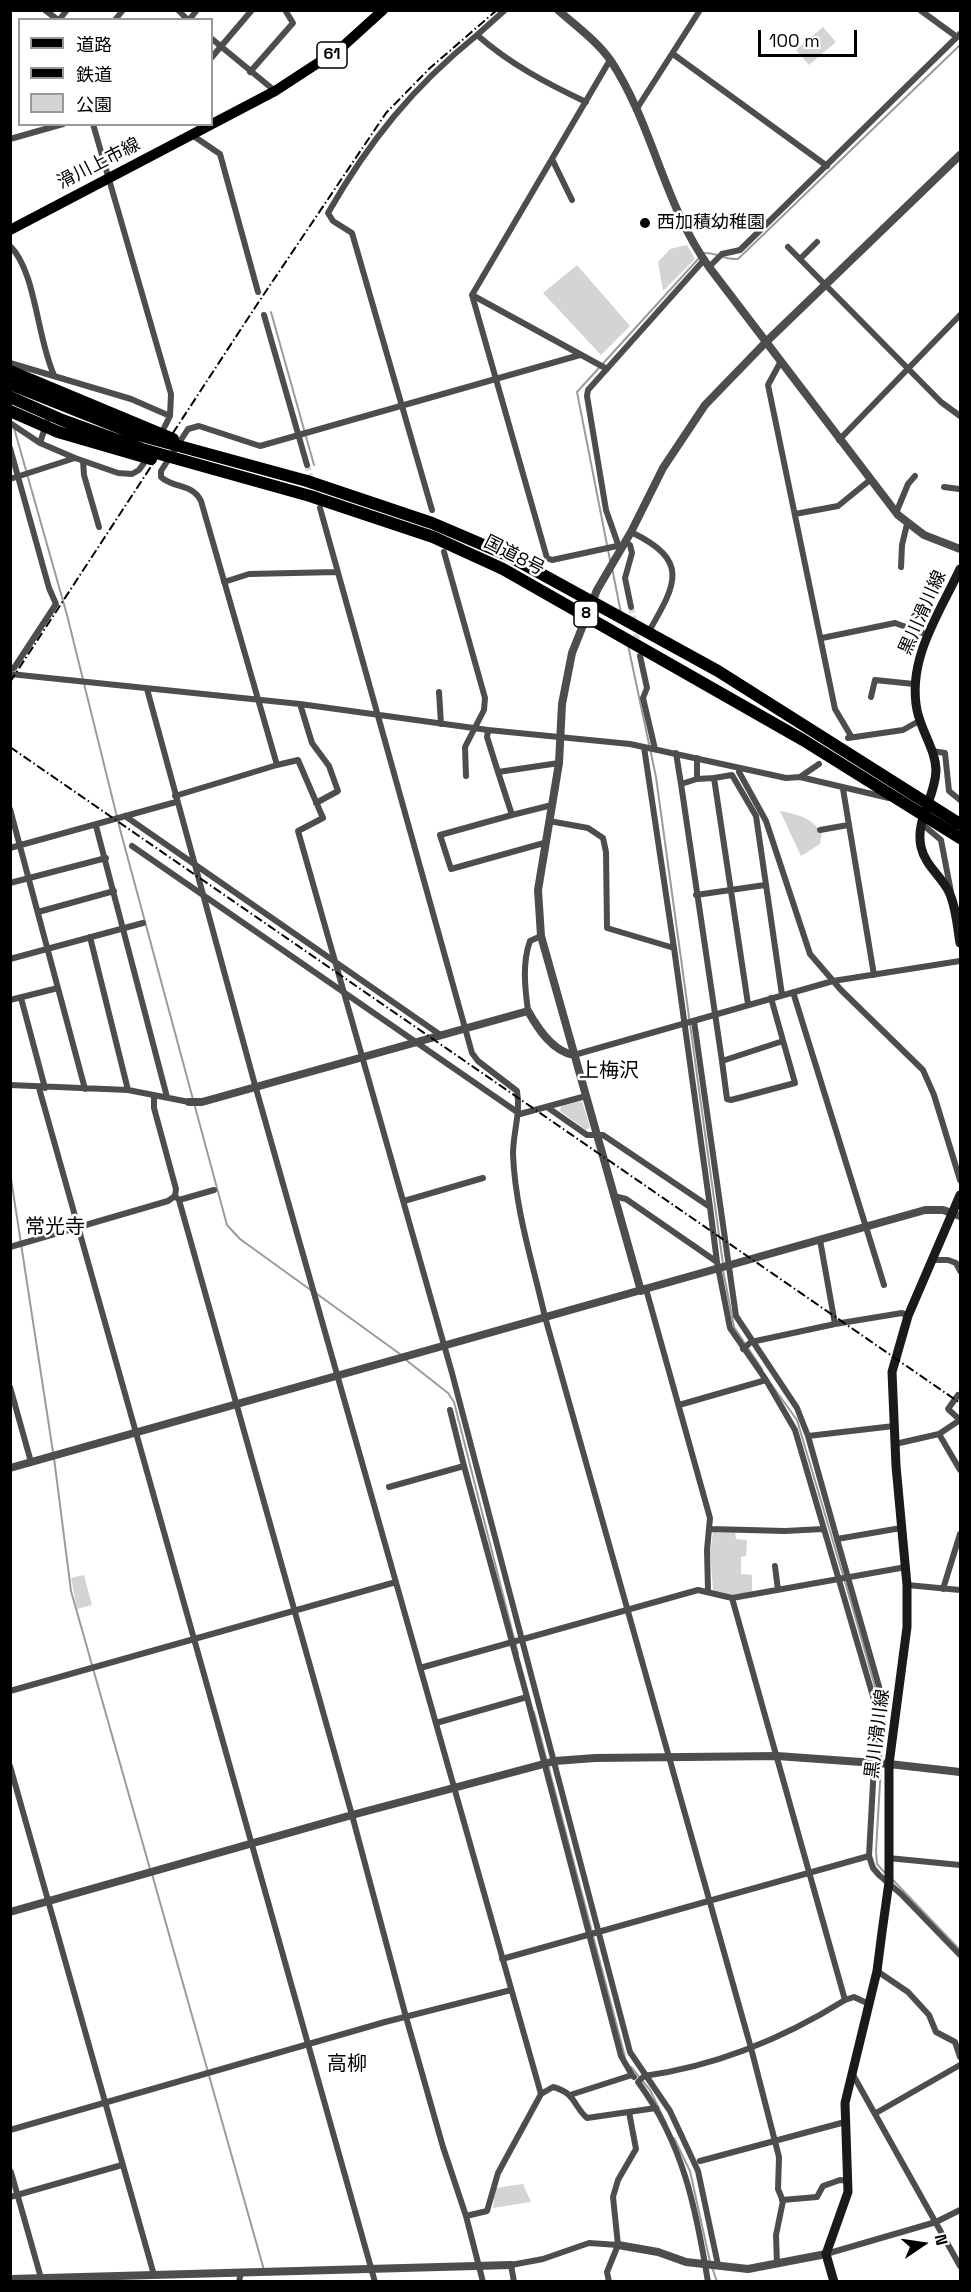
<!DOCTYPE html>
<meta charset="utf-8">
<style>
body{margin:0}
#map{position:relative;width:971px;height:2292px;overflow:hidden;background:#fff;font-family:"Space Grotesk","Noto Sans JP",sans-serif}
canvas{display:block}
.frame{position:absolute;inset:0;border:12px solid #000;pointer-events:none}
.legend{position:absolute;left:18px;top:18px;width:195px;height:108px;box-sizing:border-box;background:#fff;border:2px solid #999;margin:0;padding:8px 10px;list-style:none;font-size:18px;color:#000}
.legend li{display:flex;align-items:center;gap:12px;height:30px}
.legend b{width:30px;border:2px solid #999}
.north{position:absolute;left:893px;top:2214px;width:60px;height:60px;-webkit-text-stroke:4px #fff;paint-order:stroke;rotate:77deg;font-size:16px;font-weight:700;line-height:24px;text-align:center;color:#000}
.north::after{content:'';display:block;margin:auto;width:21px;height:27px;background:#000;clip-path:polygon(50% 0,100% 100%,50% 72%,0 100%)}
.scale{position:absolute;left:758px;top:30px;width:99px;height:27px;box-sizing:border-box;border:3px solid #000;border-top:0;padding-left:8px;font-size:18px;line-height:21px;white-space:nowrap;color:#000;-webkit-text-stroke:4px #fff;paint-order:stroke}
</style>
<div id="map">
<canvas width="971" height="2292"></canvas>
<div class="frame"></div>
<ul class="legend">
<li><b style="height:8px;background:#000"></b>道路</li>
<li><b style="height:8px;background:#000"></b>鉄道</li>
<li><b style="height:16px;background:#d4d4d4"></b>公園</li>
</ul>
<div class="north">N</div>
<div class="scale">100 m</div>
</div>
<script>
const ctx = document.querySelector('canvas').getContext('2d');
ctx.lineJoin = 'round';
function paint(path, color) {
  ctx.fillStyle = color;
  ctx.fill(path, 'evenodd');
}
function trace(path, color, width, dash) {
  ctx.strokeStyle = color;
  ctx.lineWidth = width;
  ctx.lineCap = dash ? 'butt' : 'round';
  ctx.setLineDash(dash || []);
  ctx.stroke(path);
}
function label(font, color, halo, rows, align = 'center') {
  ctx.font = font + ' "Space Grotesk","Noto Sans JP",sans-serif';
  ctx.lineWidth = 5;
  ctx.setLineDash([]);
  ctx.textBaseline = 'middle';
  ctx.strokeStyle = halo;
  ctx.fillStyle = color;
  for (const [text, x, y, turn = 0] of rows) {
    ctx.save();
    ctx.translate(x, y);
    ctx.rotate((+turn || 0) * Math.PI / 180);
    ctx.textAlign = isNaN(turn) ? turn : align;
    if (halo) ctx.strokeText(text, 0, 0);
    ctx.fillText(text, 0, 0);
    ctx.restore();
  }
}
paint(new Path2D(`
 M823,27L836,42L809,65L796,50Z
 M687,245L695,259L663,291L658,262L670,249Z
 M577,265L630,326L601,355L543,293Z
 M780,811C797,814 812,818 822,833L820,844L801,856Z
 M582,1101L590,1127L586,1130L560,1111L561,1106Z
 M735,1531L736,1539L747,1540L746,1556L741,1557V1574L752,1575V1592L733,1595L719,1594L713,1590L710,1552L713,1532Z
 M84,1575L92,1605L77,1609L71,1578Z
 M523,2184L531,2202L493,2208L495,2188Z`), '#d4d4d4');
trace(new Path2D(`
 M704,253C716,252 723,260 738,259L960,45
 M271,312L314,465
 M14,428L67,615L121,833L227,1225L240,1239L312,1291
 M610,560L577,392L700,257
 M612,568L621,613
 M628,645L656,777L723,1264
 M10,1172L53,1452
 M723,1270L734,1327L762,1369
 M317,1294L400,1354
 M406,1360L448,1393L454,1402L518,1654
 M771,1384L797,1420L853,1609L883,1715L881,1760
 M54,1458L71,1591L150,1869
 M534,1712L625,2057
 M881,1765L876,1851L877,1864L885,1873
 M152,1874L264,2270
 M892,1879L960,1950
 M631,2067L650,2090L666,2123
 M674,2138L690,2171L710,2262
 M712,2267L717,2282`), '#9b9b9b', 2);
trace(new Path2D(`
 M307,465L317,499
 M631,607L638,644`), '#d9d9d9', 6, [6, 3]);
trace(new Path2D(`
 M45,10L58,20
 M178,10L188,20
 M505,10L477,35C510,64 546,83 586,102
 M920,10L957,37
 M59,20L67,10
 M115,20L123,10
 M189,20L197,10
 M212,39L275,91
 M673,54L827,166
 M212,57L252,10
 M610,60L472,295L547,558L552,560L617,546
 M250,72L293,23L285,10
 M636,110L700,10
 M192,135L220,154L258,292
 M10,139L63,124
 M552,159L572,200
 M10,246C36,271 37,339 54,375
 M788,247L941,402L960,416
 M800,259L817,242
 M709,267L722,254L740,250L960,34
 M472,295L607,369
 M264,315L307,465
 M580,355L260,446L199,426L188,429L161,471V477C174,489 192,483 201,501L277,765L298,760L323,818L298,831L452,1373L630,2052L670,2111L698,2171L718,2265
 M781,361L768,385L835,709L851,736
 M10,363L131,399L170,416L171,394L93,124
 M10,423L40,443L75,458
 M161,434L170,416
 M839,440L960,315
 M40,443L50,412
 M10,448L49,588L56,604L14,668H10
 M83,461L84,475L99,527
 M10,479L75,458L118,473L132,474L139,470L149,456
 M944,487L959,489
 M320,508L472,1053L478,1061L517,1091C521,1113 513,1132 513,1154C515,1209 533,1264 545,1317L751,2048L779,2157L778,2189L783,2201L776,2235L777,2264
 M432,510L352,233L333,221L328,213C369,141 413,87 477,35
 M896,513L908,484L915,476
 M795,514L838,506L870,480
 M631,532C691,561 676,584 648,633
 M625,541L630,545L632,553L625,578L631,607
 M619,547L606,510L587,396L588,390L704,260
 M444,552L485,698L484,710L465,747L466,776
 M901,567L902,545L907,524
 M224,582L249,574L337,572
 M822,638L895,623L928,635
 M640,656L647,688L643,698L655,749
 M10,674L300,704L488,730L630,744L786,778L800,777L889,798
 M147,689L255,1085L541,2094L498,2173L487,2211L466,2216
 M439,692L441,724
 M871,697L875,680L914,684
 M300,704L312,743L329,766L338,791L316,803
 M488,730L487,737L498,772L559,763
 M848,738L903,730L919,721
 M644,747L674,948
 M932,751L945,753L949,791L960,800
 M676,753L681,784
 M697,758V779L714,778L748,1004
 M498,772L512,815L552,805
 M739,772L766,821L810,954L841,990L923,1070L934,1095L960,1180
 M800,777L819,764
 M714,778L732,775L756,816L782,995
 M697,779L681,784L722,1061L783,1041
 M843,789L874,975
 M175,796L277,765
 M10,809L85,1089
 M512,815L440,835L451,869L544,843
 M125,816L439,1034
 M922,824L941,840L951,892
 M96,826L167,1097
 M820,830L848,825
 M132,846L520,1114L586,1096
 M10,848L176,802
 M10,883L106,858
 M696,895L765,885
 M38,912L114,891
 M90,937L128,1090
 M10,959L143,923
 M793,992L884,1285
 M21,998L45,1088
 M10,1000L58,988
 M528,1011C525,988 522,963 530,941L541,936
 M694,1021L736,1316L797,1408L808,1436
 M574,1055L833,981L960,961
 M722,1061L727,1099L731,1100L795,1083L771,998
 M10,1085L128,1090L189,1102
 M39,1088L375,2282
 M154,1095V1108L176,1189L175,1196L179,1200L352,1815L406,2017L443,2147L466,2216L483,2282
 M547,1107L587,1135H603L710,1207L674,948L607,928L606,852L603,838L588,828L549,821
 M614,1196L626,1199L717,1262L730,1328L766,1380L795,1430L877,1710L869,1856
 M179,1200L214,1190
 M404,1201L483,1178
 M710,1207L717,1262
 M820,1240L835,1324
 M10,1247L168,1201L175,1196
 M932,1260H948L956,1263L960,1271
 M646,1289L710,1518L707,1550L708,1591
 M743,1349L751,1342L835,1324L902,1313L908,1316
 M10,1387L31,1462
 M679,1405L766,1380
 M450,1410L464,1466
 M939,1434L960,1470
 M895,1444L939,1434L960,1420L948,1409L958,1395
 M389,1487L464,1466L527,1697
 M710,1529L785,1531L823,1529
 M837,1539L808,1436L894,1426
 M775,1566L778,1590
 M907,1585L960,1590
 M943,1589L960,1534
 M732,1598L845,2000
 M420,1668L698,1590L732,1598L906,1567
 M10,1691L396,1582
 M886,1711L837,1539L901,1528
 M436,1723L527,1697L621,2056L632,2075
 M10,1766L154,2275
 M888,1858L960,1865
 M502,1959L869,1856L873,1868L879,1875L901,1894L960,1955
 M877,1971L908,1992L929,2015L936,2032L955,2042L960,2057
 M852,2073L960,2266
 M541,2094L553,2087C576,2093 573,2106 587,2118L656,2108
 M570,2095L632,2075L634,2077
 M876,2113L960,2065
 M10,2130L385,2022L511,1990
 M700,2161L845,2122
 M11,2172L41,2278
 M10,2197L122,2165
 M782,2200L817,2197L823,2186L840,2180L849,2181
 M826,2254L936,2222L960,2210
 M239,2282L241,2272
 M514,2282L511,2265L543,2259L589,2243L618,2245
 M609,2282L607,2272L618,2245L613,2197L618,2180L636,2149L629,2112
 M708,2282C696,2208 683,2143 638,2082L644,2076C716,2066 784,2038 845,2000L854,1997L869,2004`), '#4d4d4d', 6);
trace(new Path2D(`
 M558,10C576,26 597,41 611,61C653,125 664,205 709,267L898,515L924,535L960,549
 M189,1102H202L528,1011C538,1029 553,1052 574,1055
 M641,1291L541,936L538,890L559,763L562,704L572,653L597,590L631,532L663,468L705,405L766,342L960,155
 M10,1468L925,1210H943L960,1216
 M10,1912L352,1815L555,1761L595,1758L777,1756L889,1764L960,1772
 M618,2245L658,2252L686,2262L748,2269L826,2254
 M10,2279L511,2265`), '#4d4d4d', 8);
trace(new Path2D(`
 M960,569C939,614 907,659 917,710C921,731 936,750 936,771C935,798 915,820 921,847C925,865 940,875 948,890C956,905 957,926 960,943
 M834,2282L826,2254L848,2192L845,2103L877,1971L882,1932L889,1882V1764L907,1627V1585L896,1466L892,1372L908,1316L960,1195`), '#1a1a1a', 9);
trace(new Path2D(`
 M10,230L275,91L341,48L383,10`), '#000', 10);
trace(new Path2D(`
 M10,371L173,439
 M10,384L135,434L307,481L432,523L507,555L718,671L960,824
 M10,397L62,420L142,449L310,496L433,537L503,569L803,740L960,838
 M10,411L58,432L151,459`), '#000', 12);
trace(new Path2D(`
 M10,682L258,303L386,113L430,68L497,10
 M10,747L960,1403`), '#000', 2, [9, 3, 1.5, 3]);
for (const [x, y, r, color] of [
 [645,223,6,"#000"]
]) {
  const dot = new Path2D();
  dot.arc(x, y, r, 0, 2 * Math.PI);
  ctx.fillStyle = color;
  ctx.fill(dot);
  trace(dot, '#fff', 2);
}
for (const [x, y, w] of [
 [332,55,30],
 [586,614,24]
]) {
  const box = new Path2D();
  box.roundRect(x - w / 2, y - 13, w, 26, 4.5);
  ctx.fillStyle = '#fff';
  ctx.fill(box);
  trace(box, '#000', 1.5);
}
label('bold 16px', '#000', null, [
 ["61",332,55],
 ["8",586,614]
]);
label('18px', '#000', '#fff', [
 ["滑川上市線",99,164,-27],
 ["国道8号",514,556,27],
 ["黒川滑川線",923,613,-66],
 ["黒川滑川線",878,1734,-83]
]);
label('18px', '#000', '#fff', [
 ["西加積幼稚園",657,223]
], 'left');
label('20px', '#000', '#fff', [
 ["上梅沢",609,1072],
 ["常光寺",55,1228],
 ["高柳",347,2065]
]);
</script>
